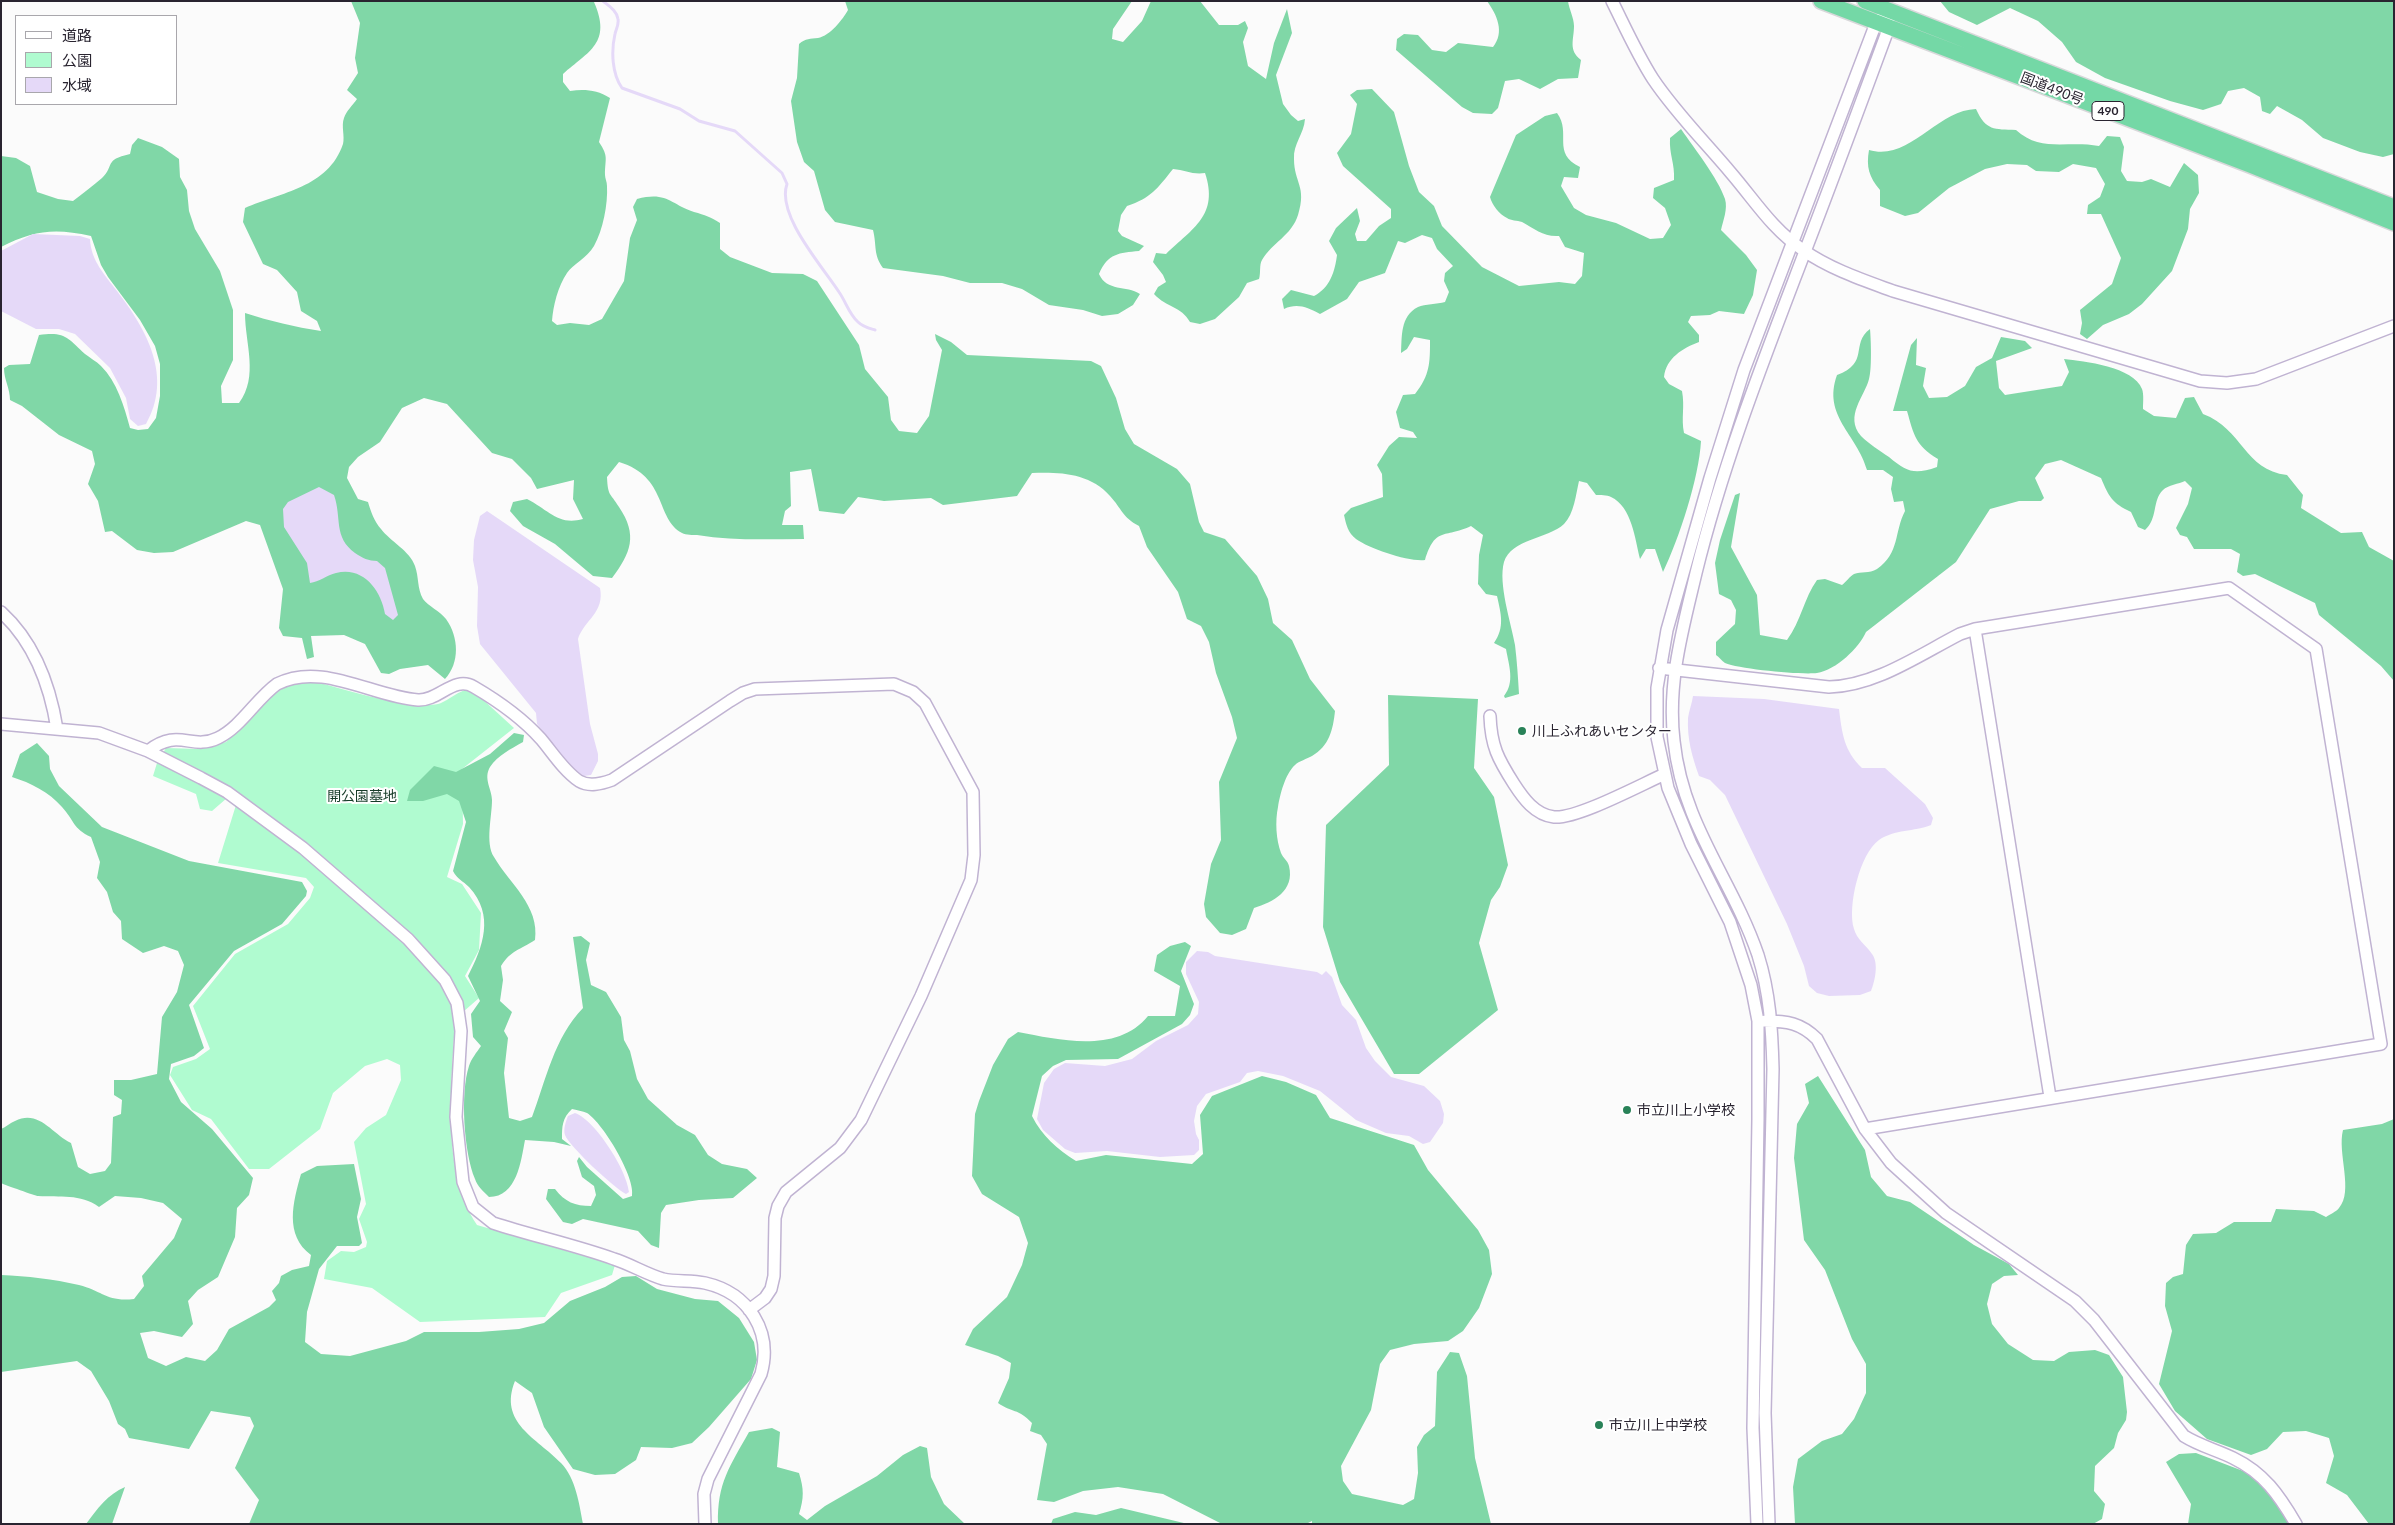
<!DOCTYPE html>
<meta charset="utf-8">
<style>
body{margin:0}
#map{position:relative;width:2395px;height:1525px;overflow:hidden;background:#fbfbfb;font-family:Lato,"Noto Sans JP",sans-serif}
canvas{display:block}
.frame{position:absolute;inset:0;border:2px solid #292430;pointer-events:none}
.legend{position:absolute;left:15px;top:15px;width:162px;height:90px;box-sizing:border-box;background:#fff;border:1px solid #a9a7ac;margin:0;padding:6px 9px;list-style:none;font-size:15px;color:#292430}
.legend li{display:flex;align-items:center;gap:10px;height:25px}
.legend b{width:25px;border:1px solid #a9a7ac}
</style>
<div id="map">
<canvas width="2395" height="1525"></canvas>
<div class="frame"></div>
<ul class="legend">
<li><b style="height:6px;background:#fff"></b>道路</li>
<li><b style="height:14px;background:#b0fbd0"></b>公園</li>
<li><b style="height:14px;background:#e5d9f8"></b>水域</li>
</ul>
</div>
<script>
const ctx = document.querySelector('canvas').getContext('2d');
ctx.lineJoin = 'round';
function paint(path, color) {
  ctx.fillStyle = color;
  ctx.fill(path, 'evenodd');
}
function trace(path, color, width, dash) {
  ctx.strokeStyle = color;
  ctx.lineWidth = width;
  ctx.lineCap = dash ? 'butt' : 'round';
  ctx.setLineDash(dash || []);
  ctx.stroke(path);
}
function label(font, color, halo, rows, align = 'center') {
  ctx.font = font + ' Lato,"Noto Sans JP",sans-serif';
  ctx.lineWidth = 4;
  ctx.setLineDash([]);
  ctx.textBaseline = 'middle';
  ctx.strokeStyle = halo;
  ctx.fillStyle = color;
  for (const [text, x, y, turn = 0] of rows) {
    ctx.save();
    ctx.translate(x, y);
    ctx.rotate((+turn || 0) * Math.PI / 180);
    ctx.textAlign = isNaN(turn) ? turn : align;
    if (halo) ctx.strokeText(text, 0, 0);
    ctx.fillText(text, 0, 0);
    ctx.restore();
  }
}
paint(new Path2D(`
 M312,681C345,689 407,710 438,704C444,703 456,693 465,690L479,696L514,728L462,769L463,824L447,877L462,884L481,913L479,950L465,976L479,998L455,1019C452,1084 440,1168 477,1225L615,1265L612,1275L561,1293L545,1317L420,1322L372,1288L324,1279L327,1261L341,1251L354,1252L366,1247L367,1242L359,1219L366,1204L354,1142L366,1128L386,1115L401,1080L400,1065L387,1059L365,1066L333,1093L320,1129L269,1169H249L211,1119L192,1110L170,1075L173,1067L196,1059L210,1049L193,1006L235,954L288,924L310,898L314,887L306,878L218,863L236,805L227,798L212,811L200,809L196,794L153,776L157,763L166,748L200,749L226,742L266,701L288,684Z`), '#b0fbd0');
paint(new Path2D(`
 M351,1L594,2C612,43 589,51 563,74V82L570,91C585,89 597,90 610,98L599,142C609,157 605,158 605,175C605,178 607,182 607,186C608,204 603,230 594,246C587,258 573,264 567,273C558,286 553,306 552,321L557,325L570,323L589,325L602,319L624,281L630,238L637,220L633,207L637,199C667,191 670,204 694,212C705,215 711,217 720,223V249L730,257L772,273L803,274L817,281L859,345L865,369L888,397L891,420L899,431L917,433L929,416L942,350L936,340L935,334L951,342L967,355L1091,361L1101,366L1116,398L1125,429L1134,444L1177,469L1190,484L1199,522L1204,532L1225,539L1257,576L1268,599L1273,623L1292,640L1310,679L1335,711C1333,730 1329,746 1312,756C1307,759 1299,761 1295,765C1285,774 1280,795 1278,807C1275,821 1276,840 1281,853C1283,858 1288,861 1289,866C1295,891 1273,902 1254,908L1246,929L1232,935L1220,933L1206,917L1204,904L1211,864L1221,840L1219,782L1237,738L1232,717L1216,673L1209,642L1201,626L1187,619L1178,592L1147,547L1139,526C1122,517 1122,509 1110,496C1090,473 1060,472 1032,473L1017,496L943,505L931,498L884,501L858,497L844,514L819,511L811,469L790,472L791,506L785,511L782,525H803L804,539C768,539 733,541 697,535C693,535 686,535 682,533C655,518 668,477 619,462L607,477C608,497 610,492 619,507C638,535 631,553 612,578L593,576L555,544L523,526L510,511L513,502L527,499C549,510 558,526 583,519L573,499L574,480L537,489L531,478L512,459L492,453L447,404L424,398L402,408L380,442L358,457L349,467L347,478L358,499L368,502C371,512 374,521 381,529C390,541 410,551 415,566C419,577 417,588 423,599C428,606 440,611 446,619C459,637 460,663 445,679L428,665L400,669L389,674L381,673L365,644L344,635L311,636L314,657L307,659L302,638L283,636L279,628L283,589L260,525L246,521L173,552L154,553L137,550L112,531L105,532L98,501L88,484L95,464L92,451L59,435L22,406L10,400C10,388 4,380 4,368L9,365L30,364L39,335C65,331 68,338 85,354C90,358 96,361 101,366C117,382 124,406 130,428L138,430L148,429L156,418L160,396V364L155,346L140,320L108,277L101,265L91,236C55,228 34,230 1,247V156L16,158L30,166L37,192L58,199L73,201C83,193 93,186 102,178C115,166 103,160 130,154L132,145L138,138L162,147L179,159L180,177L187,190L189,211L195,229L220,271L233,310V360L221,386L222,403H239C259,376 245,344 245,313C270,321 295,327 321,331L317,321L301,311L297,292L277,270L263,264L243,222L245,208C281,192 328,188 343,144C345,136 341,126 344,118C346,111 353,105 357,99L347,90L358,73L355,58L360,23Z
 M845,1H1132L1113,29L1112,39L1123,42L1142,21L1151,1H1200L1219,25H1238L1245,21L1248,28L1243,42L1248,66L1266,79L1274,43L1287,9L1292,33L1276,75L1283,104L1291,115L1298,121L1305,119C1304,134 1293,144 1294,159C1294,183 1307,186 1298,215C1292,235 1272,243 1262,260C1259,265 1261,273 1259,279L1247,283L1239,297L1215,319L1200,324L1190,322C1181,306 1167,308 1154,294L1158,287L1166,282L1163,275L1153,262L1156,253L1166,254C1193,228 1219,215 1205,173C1193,175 1185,170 1173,169C1157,189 1151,198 1127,206L1121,215L1118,231L1122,236L1144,246L1139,251C1119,253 1108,253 1099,274C1107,292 1126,285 1140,294L1133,305L1118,314L1102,316L1083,310L1049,305L1022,289L1002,283H970L943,276L883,268C873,254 877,246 873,230L835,222L825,210L814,171L804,162L797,142L791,101L797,78L799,44C806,38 810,39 818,38C830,36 843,19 848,10Z
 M1487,1H1568C1569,9 1574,18 1574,26C1574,40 1568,50 1581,60L1578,78L1558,79L1540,89L1519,79L1505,81L1498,108L1492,114L1473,113L1462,107L1396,50L1397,39L1404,34L1418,35L1432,50L1446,52L1458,43L1493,47C1505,32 1497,15 1487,1Z
 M1940,1H2394V154L2383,157L2360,152L2323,138L2302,120L2277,106L2270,114L2262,111L2260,97L2244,88L2228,91L2221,104L2203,110L2170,101L2105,78L2076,62L2062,42L2038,21L2010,8L1977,25L1949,12Z
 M1372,89L1394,112L1409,166L1419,192L1434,206L1442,226L1482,267L1519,286L1559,282L1575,284L1582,276L1584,253L1565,247L1559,236C1543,237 1535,229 1522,222C1517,220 1511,221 1507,218C1499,214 1492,205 1490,197L1516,135L1545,116L1557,113C1572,133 1551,153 1580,167L1578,178L1564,177L1561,186L1574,208L1586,215L1616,223L1650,239L1663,238L1671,225L1665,208L1653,198L1654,188L1674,180C1675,163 1669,155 1670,138L1681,129C1694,148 1718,178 1725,199C1728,209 1723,221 1721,230L1746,255L1757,270L1753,295L1744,314L1719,311L1710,315L1691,316L1688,322L1699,335V342C1683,348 1666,358 1664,377L1669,384L1682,391C1685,407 1681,418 1684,433L1701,441C1699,478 1679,539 1663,572L1655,549H1646L1640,559C1635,539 1632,507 1611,497C1607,495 1600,495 1596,495L1587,483L1579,481C1576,494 1574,514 1564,524C1548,539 1511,539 1504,562C1498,584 1511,622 1515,645C1517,661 1518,678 1519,694L1505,698L1504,696C1515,682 1509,666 1506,649L1494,643C1505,627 1501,614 1497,596L1486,594L1478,584L1479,555L1483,535L1471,526C1443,539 1436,526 1425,560C1409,562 1370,549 1356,539C1348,533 1346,524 1344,515L1351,508L1383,497L1382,474L1377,465L1389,446L1399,437L1417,438L1413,432L1400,428L1396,412L1403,395L1415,394C1430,375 1430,363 1430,340L1414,337L1407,349L1401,353C1402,337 1400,316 1418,307C1425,304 1437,304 1445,302L1449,292L1444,281L1445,273L1453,266L1437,249L1432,238L1422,235L1405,243L1398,241L1385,273L1359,282L1347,299L1320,314C1307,307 1297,303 1284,309L1282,299L1291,290L1314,296C1330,288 1335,271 1337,255L1329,241L1336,228L1357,208L1360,221L1355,234L1357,241H1366L1379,226L1391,218V209L1343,166L1337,153L1351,134L1357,104L1350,95L1357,90Z
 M1976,109C1986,131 1994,129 2016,130C2041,153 2068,140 2099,146L2107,136L2120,137L2124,147L2121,171L2127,181L2142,182L2151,179L2170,187L2184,163L2198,175L2199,193L2190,209L2188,229L2172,271L2142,304L2129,314L2103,325L2087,339L2080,334L2082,323L2080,310L2112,284L2121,258L2101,214H2087L2088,205L2100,197L2105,184L2096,168L2073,164L2059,172L2036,171L2027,165L2007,164L1985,169L1949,188L1918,213L1905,216L1880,206V190C1869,177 1866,167 1869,150C1909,162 1937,110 1976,109Z
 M1870,329C1871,339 1872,369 1869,379C1865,396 1844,416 1861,436C1869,444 1880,451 1889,457C1907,472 1914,475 1937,467L1938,459C1915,445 1914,435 1907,411H1893L1911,345L1917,338L1916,365L1926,368L1923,386L1929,398L1947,397L1965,386L1976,367L1992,358L2001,337L2025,341L2032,348L1996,361L1999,388L2005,395L2062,386L2069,372L2064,359C2084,361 2134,367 2142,389C2144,394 2143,403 2143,409L2154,416L2176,418L2185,398L2194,397L2203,414C2243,429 2244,470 2287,475L2303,495L2301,508L2341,533L2362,532L2369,547L2394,561V681L2381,666L2319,615L2315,603L2255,574L2243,576L2237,572L2240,554L2231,549H2194L2187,537L2180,535L2176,528L2188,504L2192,488L2185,481C2179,484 2168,485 2163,490C2152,500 2158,519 2145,530L2138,527L2131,512C2112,503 2109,497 2101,478L2061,460L2045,464L2035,478L2044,498L2041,501H2019L1990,509L1956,562L1866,632C1859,648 1836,670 1817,673C1801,675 1739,669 1725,663C1722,661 1719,657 1716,655V642L1735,624L1736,610L1731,600L1719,594L1715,563L1720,540L1735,495L1740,493L1731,547L1757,595L1760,635L1787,640C1801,621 1804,598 1817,580L1825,579L1842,585C1846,582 1850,576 1854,574C1861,571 1869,574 1877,569C1900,553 1894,532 1905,511L1903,501L1894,502L1891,489L1893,477L1883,470H1867C1857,434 1822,416 1837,375C1870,363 1850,344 1870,329Z
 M1388,695L1478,699L1474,768L1494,797L1508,865L1500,887L1491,900L1479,943L1498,1010L1419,1074H1394L1340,982L1323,927L1326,825L1389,765Z
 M514,733L524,735L523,742C511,749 498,755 490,767C483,779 492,789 492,800C492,817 485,843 494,857C509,883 540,906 535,940C520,950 511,950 501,966L503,980L500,1001L512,1012L504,1031L508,1038L504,1073L509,1118L520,1121L532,1117C546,1080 554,1038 583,1008L573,937L581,936L590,943L586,960L591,985L606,992L621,1017L624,1040L630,1051L637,1079L648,1099L677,1125L695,1135L708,1155L722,1164L747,1169L757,1178L733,1198L699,1200L666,1205L661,1213L659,1248L651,1245L638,1231L583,1219L572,1224L563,1222L546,1199L548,1189H555C565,1202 575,1206 591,1206L596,1195L594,1186L582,1177L577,1161L579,1157L587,1167L623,1199L632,1196C636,1178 603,1123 587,1113C583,1111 576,1110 572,1109C562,1118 562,1127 562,1139L571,1146L554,1142L525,1140C521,1161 517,1197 489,1197C484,1192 477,1186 475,1179C464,1153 460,1093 469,1066C471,1059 477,1052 481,1046L473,1037L471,1014L480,1001L468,976C483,947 495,915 469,887C463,881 457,879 453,871L466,822L459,801L447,794L423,801H407L410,790L434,766L456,772L490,754Z
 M37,743L49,756L50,769L59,786L102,827L189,861L302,882L307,891L306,896L282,924L234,951L189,1005L204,1048L194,1056L171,1064L169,1079L181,1102L212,1129L253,1178L249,1195L237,1208L235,1237L218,1277L198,1290L188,1301L193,1324L182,1337L154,1331L140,1333L148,1358L166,1366L186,1357L205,1361L217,1350L229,1329L269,1307L276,1300L272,1291L279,1283L281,1276L292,1270L309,1266L311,1255C284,1235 293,1202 301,1174L317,1166L354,1164L361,1199L357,1217L362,1243L359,1246H337L319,1269L307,1312L305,1342L321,1354L350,1356L406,1341L424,1332H479L519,1329L544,1323L570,1301L605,1287L622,1277L636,1276L657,1289L695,1299L718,1301L739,1318L754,1342L757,1360L751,1379L709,1427L692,1443L672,1448L641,1447L636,1460L615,1474L595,1475L573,1469L544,1427L532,1393L515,1381C498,1423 537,1438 561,1463C576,1479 579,1503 583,1524H249L259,1500L235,1468L254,1426L250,1417L211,1411L189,1449L129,1438L125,1429L118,1424L109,1401L91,1371L77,1361L1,1372V1275C27,1276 53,1279 79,1285C103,1291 106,1302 134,1299L144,1286L142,1276L174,1238L182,1219L163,1203L141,1198L115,1196L99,1207C80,1193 60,1198 38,1196C36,1196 5,1185 1,1183V1129C6,1127 10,1123 15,1121C39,1109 52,1134 71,1143L78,1167L90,1174L105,1171L111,1163L113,1117L121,1114L122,1100L114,1095V1080H131L157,1074L162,1017L177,992L184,965L178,951L164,946L143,953L122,939L121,921L113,912L107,892L97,878L100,862L91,837C73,829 74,820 62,807C49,792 31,783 12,777L20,754Z
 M1185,942L1191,946L1181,971L1194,1004L1190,1015L1182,1024L1118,1059L1066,1060L1053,1066L1042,1076L1032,1116C1042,1136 1057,1149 1076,1161L1106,1155L1192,1164L1203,1154L1200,1115L1212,1096L1262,1076L1286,1082L1316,1095L1330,1118L1414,1145L1428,1170L1478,1230L1489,1250L1492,1274L1479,1308L1463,1331L1448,1341L1414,1344L1390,1350L1380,1364L1371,1410L1341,1466L1343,1481L1352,1494L1403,1505L1414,1499L1418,1473L1417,1447L1424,1435L1435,1426L1437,1372L1450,1352L1459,1353L1467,1376L1475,1458L1491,1524H1312V1521L1306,1524H1222L1163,1494L1118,1487L1083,1491L1054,1502L1037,1500L1047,1444L1041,1435L1030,1431L1032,1423C1018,1408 1012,1413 998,1403L1009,1378L1011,1363L998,1356L965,1345L973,1329L1007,1297L1022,1265L1028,1243L1019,1217L982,1194L972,1176L975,1114L979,1101L993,1065L1008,1039L1018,1032C1060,1040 1117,1054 1148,1016H1175L1180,986L1154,971L1157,955L1170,946Z
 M1818,1076L1865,1150L1871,1177L1887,1196L1910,1202L1974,1245L2009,1264L2018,1275L2004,1276L1992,1284L1987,1304L1992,1324L2008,1344L2033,1360L2054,1361L2069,1352L2095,1350L2109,1355L2123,1377L2127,1412L2126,1420L2118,1433L2114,1448L2095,1466L2094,1491L2105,1504L2102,1519L2093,1524H1795L1793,1487L1798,1459L1822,1441L1842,1434L1854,1419L1866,1393V1364L1852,1339L1825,1270L1804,1240L1794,1158L1797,1124L1809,1103L1805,1084Z
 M2394,1119V1524H2369L2347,1495L2326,1483L2334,1456L2329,1438L2306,1431L2283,1432L2267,1449L2251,1455L2207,1439L2175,1411L2159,1384L2172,1331L2165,1306L2166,1283L2173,1277L2183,1274L2186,1245L2193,1234L2216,1233L2234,1222H2271L2276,1209L2314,1211L2326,1217C2330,1214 2336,1212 2339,1208C2354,1191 2337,1153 2343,1130L2382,1124Z
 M772,1428L780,1432L777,1467L799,1473C804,1489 804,1498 799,1514L807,1520L825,1506L877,1476L903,1455L920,1446L927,1448L931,1477L944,1504L965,1524H718C717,1483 730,1466 749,1432Z
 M2196,1453L2251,1474L2276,1503L2289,1524H2188L2191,1504L2166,1462L2179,1454Z
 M125,1487L112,1524H86C97,1509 108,1494 125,1487Z
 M1121,1508L1188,1524H1051L1053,1519L1075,1512L1096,1515Z`), '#80d7a7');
paint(new Path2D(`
 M33,234L80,236L90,239C91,261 105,275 117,291C147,330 173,377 146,424L138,426L130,419L126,398L110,368L75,334L59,329H36L1,311V251Z
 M319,487L334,495C342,518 333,537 355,553C362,558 369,561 377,561L385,568L398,615L393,620L385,614C381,590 363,566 336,573C327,575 319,582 310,583L307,563L284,527L283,509L288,502Z
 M487,511L600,588C605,613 584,620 578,639L590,724L598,754V761L591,775L584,776L572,769L537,724L536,713L480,644L477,626L478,587L473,560L474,540L480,516Z
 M1693,696L1764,699L1839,709C1842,733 1844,751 1862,768H1885L1925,804L1933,818L1931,825C1914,832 1895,829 1879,840C1860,853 1847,907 1854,929C1857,940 1866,945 1872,954C1879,963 1875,981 1871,991L1860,995L1829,996L1817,993L1809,986L1804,966L1787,924L1725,795L1710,780L1699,776C1692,756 1687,739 1688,718C1689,711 1692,703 1693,696Z
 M1197,951L1208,952L1215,956L1317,972L1322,975L1326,971L1332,977L1342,1005L1356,1020L1366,1048L1375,1061L1391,1077L1424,1086L1440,1101L1444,1114L1443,1123L1430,1142L1423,1144L1409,1136L1386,1133L1356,1120L1320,1091L1283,1076L1258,1071L1247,1073L1240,1082L1206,1094L1197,1106L1194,1121L1196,1134L1199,1140V1150L1194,1155L1160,1157L1107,1151L1075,1153L1065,1149L1043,1130L1037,1119L1044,1083L1054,1069L1065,1063L1105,1066L1132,1059L1156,1041L1188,1025L1198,1014L1199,1002L1186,974V962Z
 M575,1113C595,1120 627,1170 629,1192L626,1194C614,1188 569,1146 565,1135C563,1129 566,1121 568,1116Z`), '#e5d9f8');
trace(new Path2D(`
 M603,1C609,6 617,11 618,19C619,25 616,29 615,34C611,51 612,74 622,88L680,109L699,121L735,131L782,173L787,184C776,215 823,267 839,292C846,302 849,314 858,322C863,327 868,328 875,330`), '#e5d9f8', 3);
const tertiary = new Path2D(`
 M1612,1C1625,27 1637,54 1653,79C1675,112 1705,142 1731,173C1755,201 1772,229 1803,250C1830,269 1863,280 1893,291L2200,381L2227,383L2256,379L2394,326
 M1,612C35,643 50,685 57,729
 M1975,629L2050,1097
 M1659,668L1829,687C1875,686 1919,655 1960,634L1975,629L2229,588L2316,649L2381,1044L1865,1129
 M1490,716C1491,746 1498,759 1514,784C1523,798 1535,815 1554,817C1577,819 1640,785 1665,774
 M1,724L99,733L148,751L201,778L227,792L303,848L408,939L445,980L457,1003L461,1031L456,1117L463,1182L473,1207L493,1223C533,1236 575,1245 614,1259C630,1264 646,1274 663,1279C677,1282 691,1280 705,1283C749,1293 773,1332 761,1374L708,1479L704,1494L705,1524
 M148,751C179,727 191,751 218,738C241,727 256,699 277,684C322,661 373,697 418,700C439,701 454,675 474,687C498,701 523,719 541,739C552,752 564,771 579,781C589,787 601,784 612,780L730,701L743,693L755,689L894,684L913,692L925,703L973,792L974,855L971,880L921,996L861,1120L840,1148L786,1192L778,1206L775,1218L774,1276L771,1289L765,1298L749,1310
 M1765,1021C1787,1021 1801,1023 1817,1039L1865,1129L1891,1163L1946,1213L2075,1301L2094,1320L2184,1436C2200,1446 2217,1450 2233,1458C2264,1473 2279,1495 2296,1524
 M1757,1524L1753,1428L1758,1119V1021L1751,985L1730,922L1691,844L1668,788L1657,737V688L1667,630L1710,478L1744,370L1876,23L1881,18
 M1769,1524L1765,1413L1773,1069C1772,1030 1770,993 1758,955C1732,879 1683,826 1674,741C1667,683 1683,628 1696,573C1723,463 1764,359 1804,254C1833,179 1861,103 1889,27V21`);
const trunk = new Path2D(`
 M1821,1L2250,165L2394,223
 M1865,1L2394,207`);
trace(tertiary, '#c0b3d2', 14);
trace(trunk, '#d8d8da', 18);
trace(tertiary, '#fff', 11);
trace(trunk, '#74d8a6', 15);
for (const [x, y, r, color] of [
 [1522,731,5,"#298258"],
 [1627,1110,5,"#298258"],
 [1599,1425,5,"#298258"]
]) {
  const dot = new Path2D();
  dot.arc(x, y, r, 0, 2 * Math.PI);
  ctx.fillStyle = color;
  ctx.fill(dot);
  trace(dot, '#fff', 2);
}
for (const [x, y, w] of [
 [2108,111,32]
]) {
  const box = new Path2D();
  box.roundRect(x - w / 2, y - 9.5, w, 19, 4);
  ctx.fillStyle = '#fff';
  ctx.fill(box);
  trace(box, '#292430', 1);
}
label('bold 12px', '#292430', null, [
 ["490",2108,111]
]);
label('14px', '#292430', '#fff', [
 ["国道490号",2052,89,21]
]);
label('14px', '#292430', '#fff', [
 ["川上ふれあいセンター",1532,731],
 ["市立川上小学校",1637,1110],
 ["市立川上中学校",1609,1425]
], 'left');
label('14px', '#173c29', '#fff', [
 ["開公園墓地",362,796]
]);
</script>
